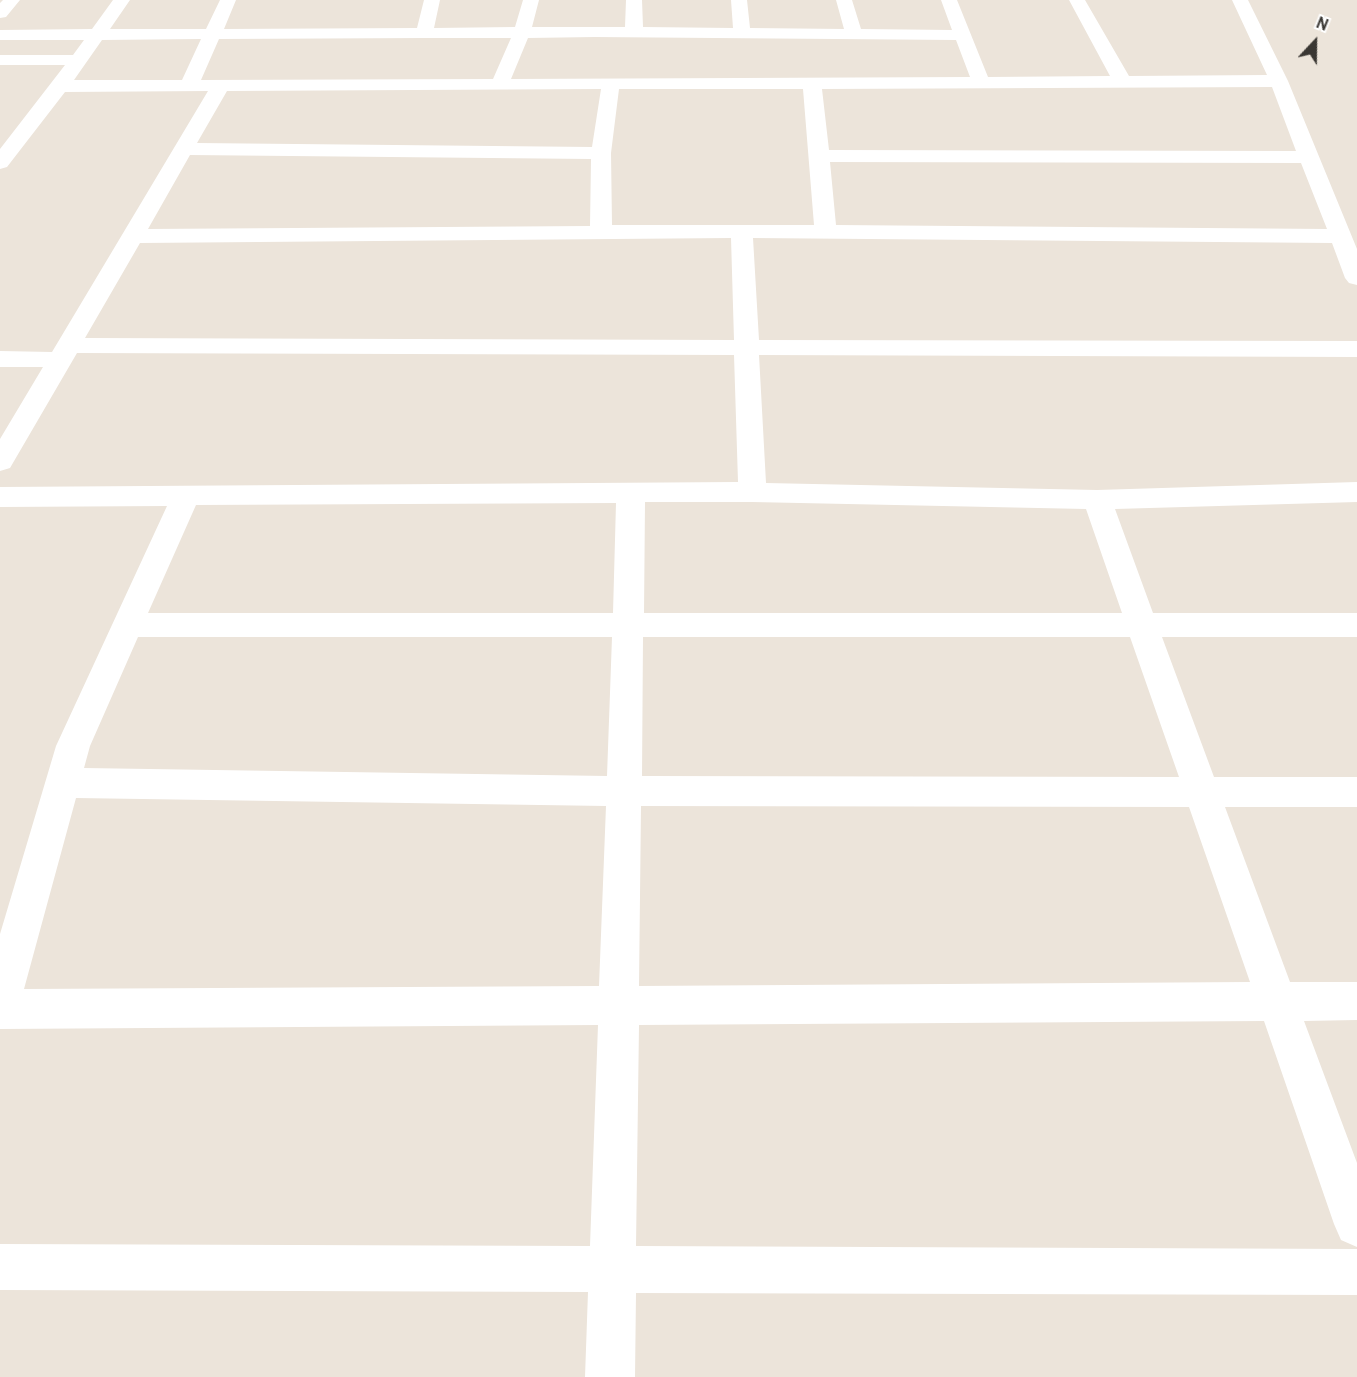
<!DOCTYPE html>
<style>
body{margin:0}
#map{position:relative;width:1357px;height:1377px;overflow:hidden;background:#ece4da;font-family:Overpass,sans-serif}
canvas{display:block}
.north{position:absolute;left:1285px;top:12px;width:60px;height:60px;-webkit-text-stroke:4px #fff;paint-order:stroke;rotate:22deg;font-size:16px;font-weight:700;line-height:24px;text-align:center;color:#3a3733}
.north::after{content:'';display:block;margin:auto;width:21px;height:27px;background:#3a3733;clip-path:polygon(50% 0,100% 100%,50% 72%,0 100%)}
</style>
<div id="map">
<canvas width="1357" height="1377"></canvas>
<div class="north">N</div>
</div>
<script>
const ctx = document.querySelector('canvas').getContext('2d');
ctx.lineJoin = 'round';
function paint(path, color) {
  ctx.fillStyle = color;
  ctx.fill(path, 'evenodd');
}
paint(new Path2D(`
 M3,0H20L6,17L0,18V3Z
 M113,0H130L110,29H206L220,0H236L224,29L417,28L424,0H440L434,28L515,27L523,0H539L532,27H625L626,0H642L643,27L733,28L731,0H747L750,28L844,29L836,0H852L861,29L952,30L941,0H957L988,77L1110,76L1069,0H1085L1129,76L1267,75L1232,0H1248L1288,81L1357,249V285L1349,283L1345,278L1332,243L753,238L759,340L1357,341V357L759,355L766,483L1097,490L1357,482V502L1115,509L1153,613H1357V637H1162L1214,777H1357V807H1225L1290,982H1357V1020L1304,1021L1357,1163V1247L1341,1240L1334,1224L1264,1021L639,1025L636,1246L1357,1249V1295L636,1293L635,1377H585L588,1292L0,1290V1244L590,1246L598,1025L0,1029V934L56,746L167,506L0,507V487L738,482L734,355L77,353L10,468L0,471V439L43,367H0V351L52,352L208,91L65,92L7,167L0,169V149L65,65H0V55H73L84,40H0V30L92,29ZM595,37L956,40L970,77L511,79L528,38ZM424,38H511L493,79L201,80L219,39ZM201,39L182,80H74L102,40ZM1272,87L1296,151L829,150L822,89ZM601,89L592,147L197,143L227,91ZM619,89H803L814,225H612L611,153ZM190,155L591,159L590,226L148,229ZM830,162L1301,163L1327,229L836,225ZM731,238L734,340L85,338L140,243ZM645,502H752L1086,509L1122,613H644ZM616,503L613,613H148L196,505ZM138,637H612L607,776L84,768L90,746ZM643,637H1130L1179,777L642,776ZM76,798L606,806L599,986L24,989ZM641,806L1189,807L1250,982L639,986Z`), '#fff');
</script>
